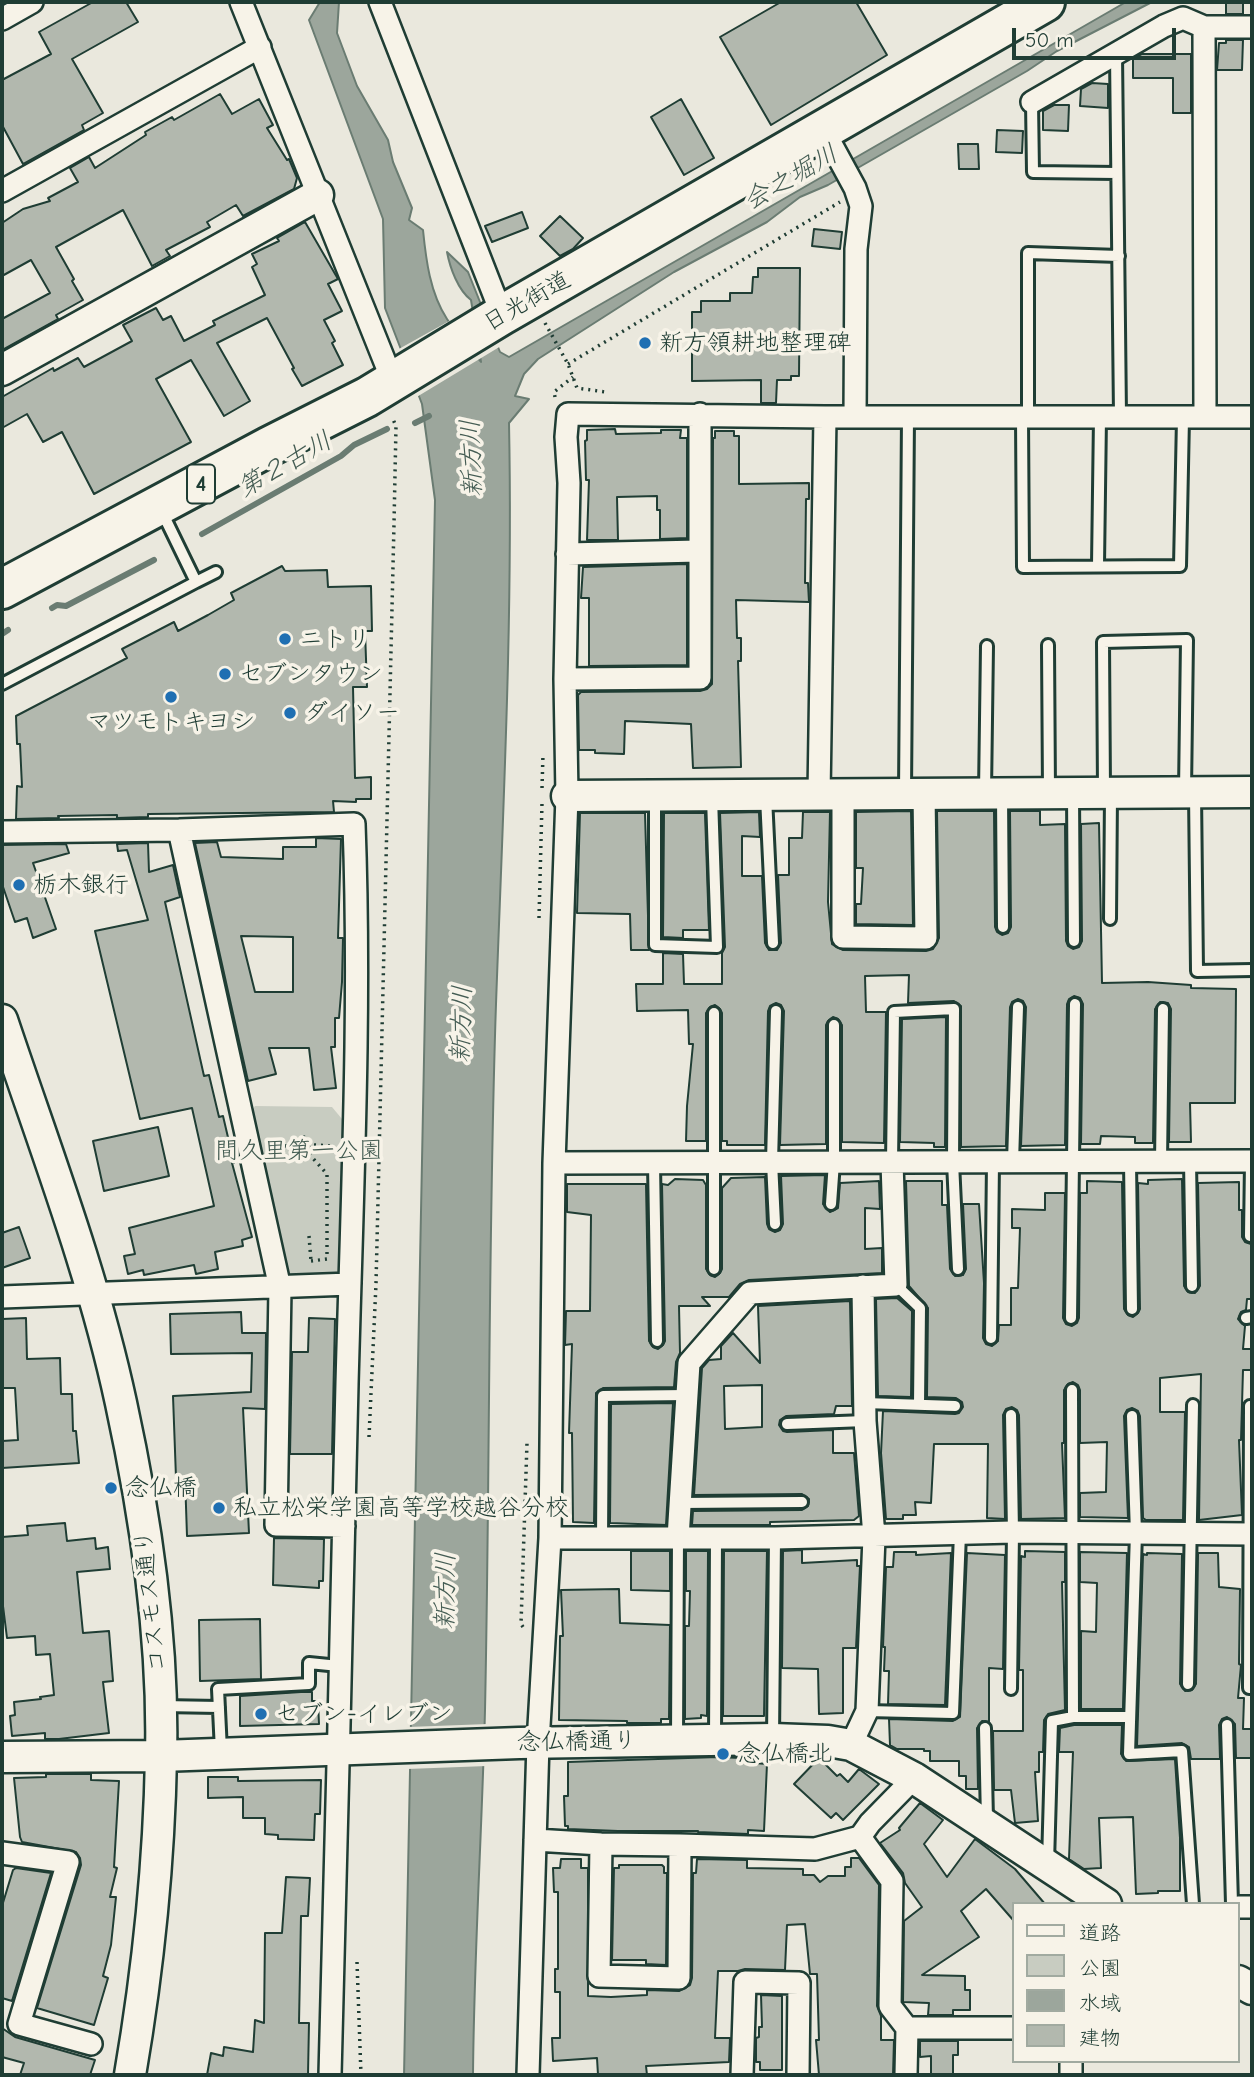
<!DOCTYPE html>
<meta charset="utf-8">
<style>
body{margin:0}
#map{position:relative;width:1254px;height:2077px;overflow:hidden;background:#eae8dd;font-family:"Comic Neue","Klee One",sans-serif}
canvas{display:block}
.frame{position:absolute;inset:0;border:4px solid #1f3d34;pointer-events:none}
.legend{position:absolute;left:1012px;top:1902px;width:228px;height:161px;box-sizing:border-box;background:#f7f3e8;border:2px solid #a1aaa0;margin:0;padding:9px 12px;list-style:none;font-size:21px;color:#1f3d34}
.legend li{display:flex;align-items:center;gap:14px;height:35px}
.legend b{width:35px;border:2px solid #a1aaa0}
.scale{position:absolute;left:1012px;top:28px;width:164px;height:32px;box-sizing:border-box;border:4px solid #1f3d34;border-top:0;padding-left:9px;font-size:21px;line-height:24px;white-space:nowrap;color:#1f3d34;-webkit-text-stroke:5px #f7f3e8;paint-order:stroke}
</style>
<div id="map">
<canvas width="1254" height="2077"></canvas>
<div class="frame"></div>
<ul class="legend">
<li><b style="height:9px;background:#f7f3e8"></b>道路</li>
<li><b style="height:19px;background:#c8ccc1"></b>公園</li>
<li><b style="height:19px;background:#9ca69c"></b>水域</li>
<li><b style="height:19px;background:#b2b8ae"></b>建物</li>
</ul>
<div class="scale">50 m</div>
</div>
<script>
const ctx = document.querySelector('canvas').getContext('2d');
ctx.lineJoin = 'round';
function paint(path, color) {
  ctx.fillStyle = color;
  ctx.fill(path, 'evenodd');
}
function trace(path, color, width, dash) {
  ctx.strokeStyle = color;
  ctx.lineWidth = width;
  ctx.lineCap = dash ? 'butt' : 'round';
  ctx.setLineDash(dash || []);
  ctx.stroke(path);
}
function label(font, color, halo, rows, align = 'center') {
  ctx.font = font + ' "Comic Neue","Klee One",sans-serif';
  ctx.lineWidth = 7;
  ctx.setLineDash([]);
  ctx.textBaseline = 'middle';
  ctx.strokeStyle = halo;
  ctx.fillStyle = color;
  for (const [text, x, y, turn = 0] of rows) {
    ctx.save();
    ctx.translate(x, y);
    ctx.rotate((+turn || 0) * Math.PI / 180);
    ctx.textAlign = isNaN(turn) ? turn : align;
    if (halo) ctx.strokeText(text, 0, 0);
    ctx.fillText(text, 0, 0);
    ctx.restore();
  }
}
paint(new Path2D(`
 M255,1106L332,1107L342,1119L340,1275H286L247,1118Z`), '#c8ccc1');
const water = new Path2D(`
 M320,2H339L337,33L357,86L388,140L393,162L412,208L409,220L423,230C426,260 430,293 447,319C457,334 470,348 481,362L471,300C458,290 450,268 447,252L468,272L500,352L509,357L1126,2H1152L1057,51L1027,71L828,185L800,197L767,222L674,272L538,359L524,374L515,396L529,399L509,423C513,616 503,811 496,1004C488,1239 490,1475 485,1710C482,1832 474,1953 473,2075H404L435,500L422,404L385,308L383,219L309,20Z`);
paint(water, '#9ca69c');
trace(water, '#6a7c72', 2);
paint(new Path2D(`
 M484,302L501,346L415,398L397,350L451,320L476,350L469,310Z
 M488,1724L487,1766L407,1769L408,1727Z`), '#eae8dd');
trace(new Path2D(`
 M415,423L429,416
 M202,534L341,456L354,445L387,429
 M52,608L57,605L66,606L154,560
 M2,634L8,630`), '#6a7c72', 6);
const building = new Path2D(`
 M93,2H126L138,22L72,59L103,113L82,125L84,130L23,164L2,125V80L51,54L39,32Z
 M781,2H856L887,55L771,125L720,37Z
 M1226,2H1243V14H1226Z
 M1226,40H1243L1242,70H1217L1219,43H1226Z
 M1142,54H1191V113H1173V78H1133V59Z
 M1092,83L1108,84V108L1080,106L1081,89Z
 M220,94L232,114L259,99L273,125L267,128L287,160L289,159L297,178L294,189L243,216L236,205L207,222L210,227L166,250L170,256L152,266L123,210L56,247L74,279L72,281L83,300L56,315L58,319L2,350V319L50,293L31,260L2,276V223L23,209L50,201L48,198L78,182L70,168L89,157L95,168L146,135L145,132L172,117L174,120Z
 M681,99L714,158L684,175L651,117Z
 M1054,105H1069L1068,131L1043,130V111Z
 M997,130L1023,131L1022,153L996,152Z
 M958,144H978L979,169H959Z
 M522,212L528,228L492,242L485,226Z
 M560,216L583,238L573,249L560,256L540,236Z
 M305,222L338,279L328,284L342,311L324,320L335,341L332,343L343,365L302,386L292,369L294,368L267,318L217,343L250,401L224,416L191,360L156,379L191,442L94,494L62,432L43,442L27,414L2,428V397L53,368L54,371L78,358L84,367L132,341L123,325L156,308L163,320L171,316L184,341L215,325L213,321L265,295L252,267L257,264L252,254L279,241L277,238Z
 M814,229L842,232L840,249L812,246Z
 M758,268H800L799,376H791V380H777L776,403H761V380L692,381V312H701V301H730V293H752L753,277H758Z
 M615,429L616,434L661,433V430H681L680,438H687V538L660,539V510H657V496L617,497L618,540H587L589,480H586L585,441L587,440V430Z
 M715,431H734V436H739V484L809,483V499H806L805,583H808L809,602L736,600L737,638H741V661H738L741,767L693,768L691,724L625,721L624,754L595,753V750H579L578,695L581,692L700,691L707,689L712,684L713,438H715Z
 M687,564V665L589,666V598H581L583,567Z
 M282,566L285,571L327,570L328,587L371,586L372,631H365L367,687H353L355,778L371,777V799H356V802L333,801L334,812L148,814V817L117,818V815L58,816L59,818L16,819L17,786L22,787L20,744H17L16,716L127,658L122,649L174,622L178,631L208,615L234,600L231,593Z
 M911,811L913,925L856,924V904H861L863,868H856V812Z
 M937,811H994L995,927L997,932L1002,935L1008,933L1011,927L1010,811H1040V825L1065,824L1066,941L1068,946L1073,949L1079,947L1082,941L1081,824L1099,823L1102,983L1148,982L1191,985V988L1236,989L1235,1103H1190L1191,1142H1169L1171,1009L1168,1003L1160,1002L1155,1009L1153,1143H1135V1137L1101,1136L1100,1144H1081L1083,1004L1080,998L1074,996L1069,999L1067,1004L1065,1145L1021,1146L1026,1007L1023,1001L1018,999L1012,1002L1010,1007L1006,1146L961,1147V1006L954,1001L908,1003L909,975L865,976L866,1012H886L884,1143L842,1142V1025L838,1019L833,1017L828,1021L826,1025V1144L780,1145L784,1011L781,1005L776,1003L770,1006L768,1011L765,1145H727V1141H722V1013L720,1009L715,1005L710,1007L706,1013V1141H686L687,1106L693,1044H689L688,1010L637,1011L636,984H663V953L683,954L684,984H722V953L725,947L720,813L759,812L760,837L742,836V876H762L765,943L769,950H777L781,943L778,875H789V838H802L803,812H830L828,902L832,944L843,950L926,951L933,949L939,938Z
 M580,813H645L649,950H631L630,914L577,913Z
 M664,813H705L709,930H683V938L663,937Z
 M316,838L341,839L338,938H343L342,982L339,1018H335V1047H331L336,1088L314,1090L309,1048H269L276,1074L248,1081L195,843L217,842L221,857L283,859V847H316ZM241,936L293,937V992H255Z
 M148,843L149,872L173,865L180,897L165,902L204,1076L209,1075L219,1117L223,1116L234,1163H232L252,1237L242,1240L243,1246L215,1252L218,1269L196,1274L194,1265L144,1275L143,1270L128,1274L124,1256L135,1254L129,1228L214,1206L192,1108L140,1119L95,931L148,920L127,850L118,851L117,844Z
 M66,844L69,853L33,863L56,929L33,938L27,918L15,922L2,884V845Z
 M946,1017L945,1147H934V1143L900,1142L902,1019Z
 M158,1127L169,1176L104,1191L93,1141Z
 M825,1175L823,1204L830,1212L838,1208L840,1183L879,1181L880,1209L865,1208V1249L882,1248V1273L749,1280L740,1284L729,1297H702L710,1306H679L680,1353L676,1362L674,1387L603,1388L596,1393L594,1523L573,1522L572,1433H569L572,1344L565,1345L566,1311H590L591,1215L567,1212V1184H646L649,1341L653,1347L658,1349L663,1345L665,1341L662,1184L668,1185L675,1179L703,1180L706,1185V1269L710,1275L715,1277L720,1273L722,1269V1188L731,1178L765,1177L767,1224L769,1229L775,1232L780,1230L783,1224L781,1176Z
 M1182,1179L1184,1286L1188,1292L1195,1293L1200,1286L1198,1183L1239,1182V1210H1242V1237L1245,1242L1251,1244L1252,1299H1247L1246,1310L1241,1312L1238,1319L1245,1326L1243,1349H1252L1251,1370H1243L1241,1440H1239L1242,1515L1199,1520L1201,1374L1160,1378V1412H1185L1183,1520H1146L1143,1518L1140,1416L1138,1411L1132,1408L1127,1410L1124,1416L1128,1518L1080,1517V1493L1106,1492L1107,1442L1080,1443V1390L1078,1385L1073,1382L1068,1384L1064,1390V1443H1062L1065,1518L1021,1519L1019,1415L1017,1410L1012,1407L1006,1409L1003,1415L1005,1519L987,1518L988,1444H934L931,1503L915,1502L916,1515H903V1519H886L881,1453L883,1411L955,1414L959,1413L963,1407L962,1402L956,1398L927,1397L928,1308L909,1286L906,1181H942V1205H947L950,1269L955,1276L963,1275L966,1269L963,1204H979L984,1283L983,1338L986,1344L992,1346L998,1341L999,1325H1011V1288H1018L1020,1228H1012V1209L1045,1210V1193H1065L1063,1318L1066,1324L1072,1326L1077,1323L1079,1318L1080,1193H1087V1181L1122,1182L1124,1309L1128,1315L1133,1317L1138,1313L1140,1309L1138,1183L1148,1184V1180Z
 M19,1227L30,1258L2,1268V1233Z
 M897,1298L912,1311L911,1397L878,1396L876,1299Z
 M850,1301L852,1406H836L834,1414L786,1416L780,1420L779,1425L783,1431L787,1432L833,1430V1453H854L859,1516L854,1520L770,1522V1525H692L693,1511L802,1510L808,1506L809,1499L802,1494L694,1495L702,1368L709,1360L721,1359V1346L733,1333L760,1363L758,1306ZM762,1385V1427L725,1429L724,1386Z
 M241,1312L242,1333H266L265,1409L243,1408L249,1533L187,1536L185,1477L176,1478L173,1396L251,1392L252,1353L171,1354L170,1314Z
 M26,1318L27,1359L60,1358L61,1394H72L73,1431H76L79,1463L2,1468V1441L18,1440L15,1388H2V1319Z
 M309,1318L335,1319L332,1454H290L292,1352H308Z
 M673,1403L666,1525L610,1523L611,1404Z
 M65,1523L67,1541L95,1538L96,1549L108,1547L110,1569L77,1572L83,1633L109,1631L113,1681L103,1682L109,1733L59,1739H45V1733L12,1736L10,1716L15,1715L14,1702L41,1699L40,1697L54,1695L50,1654L36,1655L35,1636L7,1638L2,1598V1537L28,1535L27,1526Z
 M274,1538L324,1539L323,1581H319V1588L273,1585Z
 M802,1550V1563L857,1560V1566H860L856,1648H843V1713L819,1714L818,1669L782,1668L783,1551Z
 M631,1551H670V1591L631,1590Z
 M686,1551H708L707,1716L701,1715V1718L685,1719V1626H689L690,1591H686Z
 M724,1551H767L764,1716H723Z
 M1025,1551L1065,1552V1582H1062L1065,1710L1048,1714L1044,1720L1043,1752H1039V1772H1035L1038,1821L1015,1823L1011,1790H994L993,1731H1023V1670H1019L1021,1556L1025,1557Z
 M894,1552H916V1555L951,1553L945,1705L888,1704L889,1671H884L885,1647H883L886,1567H893Z
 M1080,1552L1127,1553L1123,1709H1081V1631L1096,1632L1097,1583L1080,1582Z
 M967,1553L1005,1555L1003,1669L989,1668V1722L982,1721L977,1728L978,1789H966V1776H959V1761H930V1751H924V1749H897L890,1745L889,1719L953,1721L960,1717Z
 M1147,1553L1182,1554L1180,1684L1185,1691L1192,1690L1196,1684L1198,1553H1218L1219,1587L1240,1589L1239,1664L1241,1665L1238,1698H1244L1243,1729H1252V1758H1236L1235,1724L1227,1717L1222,1719L1219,1725L1220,1759H1191L1189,1747L1182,1743L1137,1746L1143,1554L1147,1555Z
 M619,1589L620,1623L670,1625L669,1719H661V1723H627V1721L559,1720L560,1636H563L561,1590Z
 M260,1619L261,1679L200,1681L199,1620Z
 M301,1692H312V1701H318L319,1724L240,1726V1696Z
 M1074,1725H1122L1121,1754L1126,1761L1175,1759L1180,1838V1891H1158V1893L1136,1894L1133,1817L1099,1818L1101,1868L1084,1869L1069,1859L1073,1752H1059L1060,1728Z
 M718,1757L741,1758V1762L767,1764L764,1831L748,1830V1834L698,1832V1831H618L568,1829V1826H565L564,1796H568V1762Z
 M819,1758L837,1776L840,1774L848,1782L859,1769L879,1784L843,1820L836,1813L831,1818L794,1784Z
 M46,1774H91V1780L119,1781L114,1867L117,1868L110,1897H116L111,1945L103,1976L108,1978L94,2025L37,2008L81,1865L80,1858L76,1852L22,1842L20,1837L14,1778L46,1777Z
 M208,1777H238V1781L321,1780L320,1814H315L314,1840L278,1839V1835L265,1834V1818H243V1797L208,1798Z
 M920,1803L943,1820L924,1844L947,1877L975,1839L1015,1869L1045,1904H1014V1921L986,1889L961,1911L979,1937L922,1975L965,1976V1990H970V2010H953V2015H928L929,2003L903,2002L904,1921L922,1907L905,1883L903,1873L880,1843L900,1830L899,1828Z
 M851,1858H859L879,1885L877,2006L881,2016V2040H894L893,2075H819L816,2040H819L817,1974H810L805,1924L787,1925L785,1970L745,1969L738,1971H718L715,2038H730L729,2062L646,2066L647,2075H598L597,2058L553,2061L552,2038H560V1992H555V1969H558V1892H554L553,1868H560L561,1859H581V1868H588V1996L611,1997L647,1995V1990L679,1991L690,1985L692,1978L693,1873H696L697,1859L747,1860V1868L803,1869V1875H814L820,1882L828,1876H845V1867H851Z
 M619,1865H662L664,1867V1873H667L666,1965L646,1964V1960H612L614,1868H619Z
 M16,1868L51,1873L12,2001L2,1998V1906L13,1870Z
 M286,1877L310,1878L308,1916H301L299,2023H309L308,2075H207L211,2053L223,2056L224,2047L253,2052L255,2020L264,2023L265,1933H282Z
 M761,1995L782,1996V2070H760V2062H756V2038L759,2037V2027H762Z
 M2,2028L15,2037L95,2060L90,2075H20L24,2063L2,2057Z
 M920,2041H958V2055H953V2075H931V2056L920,2057Z`);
paint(building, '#b2b8ae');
trace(building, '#1f3d34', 2);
const lane = new Path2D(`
 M1116,54L1120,416
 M1032,102L1033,172L1117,173
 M1022,417L1023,567L1180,566L1183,418
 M1028,417V253L1119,256
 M162,512L196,582L216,572
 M1098,565L1100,417
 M1048,645L1049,792
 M2,684L196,582
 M1104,791L1103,642L1187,640L1185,791
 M905,792L908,417
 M985,792L987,646
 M1195,793L1197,971L1252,970
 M1073,794L1074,941
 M1002,795L1003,927
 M766,797L773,943
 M655,798V945L717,947L712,797
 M1110,919L1111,794
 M714,1013V1269
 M1190,1161L1192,1286
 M892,1162L894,1012L954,1009L953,1162L958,1269
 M1013,1162L1018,1007
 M1130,1162L1132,1309
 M1161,1162L1163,1009
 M654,1164L657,1341
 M831,1204L834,1162V1025
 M775,1224L772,1162L776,1011
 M1250,1236L1251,1161
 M896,1285L920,1308L919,1404
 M1071,1318L1075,1004
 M1246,1318L1252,1317
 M991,1338L993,1162
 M1072,1390L1073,1717
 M865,1403L955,1406
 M1250,1406L1249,1688H1252
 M1132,1416L1136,1533L1129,1754L1182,1751L1193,1904
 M787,1424L865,1421
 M680,1503L802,1502
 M602,1539L603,1396L687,1395
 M1188,1684L1193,1405
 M1011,1689L1013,1532L1011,1415
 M162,1706L219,1707
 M867,1711L953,1713L960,1533
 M1227,1725L1232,1904
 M985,1728L987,1820
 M677,1738L678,1538
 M715,1738L716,1538
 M773,1738L775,1538
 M221,1751L218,1689L309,1684V1663L339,1666
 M1048,1863L1052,1721L1073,1717H1129`);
const street = new Path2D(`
 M241,2L393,382
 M380,2L502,315
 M2,19L32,2
 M1204,27L1205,416
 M1032,102L1164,26L1183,18L1204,27H1252
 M824,131L855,188L861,206L856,249L855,417
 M2,191L260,47
 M567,554L699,551
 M565,679L700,678V414
 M819,794L825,417
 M843,794V937L926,938L924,793
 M179,830L280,1288L276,1525L344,1526
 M2,832L179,830L354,824C361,1010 352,1197 347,1384C341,1614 337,1845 330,2075
 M554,1163L1252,1161
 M2,1297L350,1284
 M550,1538H775L1013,1532L1252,1534
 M678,1538L689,1363L750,1293L896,1285L892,1162
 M851,1745L867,1711L874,1537L865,1421L863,1286
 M860,1837L892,1881L890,2006L907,2028L906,2075
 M535,1840L601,1844L680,1845L679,1978L599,1976L601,1844
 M680,1845L815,1849L860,1837L870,1823L914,1778
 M2,1853L68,1862L19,2024L91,2044
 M1238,1907H1252
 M907,2028H1014
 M1071,2061V2075
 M528,2075L538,1743L550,1538L554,1163L567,796L565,679L569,483L566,437L568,414L825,417H1252
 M742,2075L745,1982L799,1983L798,2075`);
const secondary = new Path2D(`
 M2,370L318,195
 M567,796L1252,792
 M2,1020C44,1146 93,1272 121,1403C146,1518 164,1639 161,1757C159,1864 148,1970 130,2075
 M2,1757L161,1756L519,1743L773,1739L828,1741L851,1745L914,1778L1106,1904
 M1238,1981L1252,1989`);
const highway = new Path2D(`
 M2,589L268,447L367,397L502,315L1045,2`);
trace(lane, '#1f3d34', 16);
trace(street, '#1f3d34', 26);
trace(secondary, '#1f3d34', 35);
trace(highway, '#1f3d34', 44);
trace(new Path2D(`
 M545,323L568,364L577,388L605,392
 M568,364L840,202
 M555,397L554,392L573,377
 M542,788L543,754
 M539,918L542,803
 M294 1146a9 9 0 1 1 18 0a9 9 0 1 1-18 0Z
 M271,1145L293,1146
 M314,1145L334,1146
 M309,1154L327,1174V1259L311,1261V1266
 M309,1236L311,1261
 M369,1437L376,1284L394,524L396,426L392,417
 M523,1627L521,1624L527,1443
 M357,1962L361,2075`), '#1f3d34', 3.5, [2, 5]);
trace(lane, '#f7f3e8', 10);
trace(street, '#f7f3e8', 21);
trace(secondary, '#f7f3e8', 30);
trace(highway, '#f7f3e8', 38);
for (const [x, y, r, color] of [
 [645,343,7,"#1f6fb2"],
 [285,639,7,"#1f6fb2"],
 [225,674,7,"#1f6fb2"],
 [171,697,7,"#1f6fb2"],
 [290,713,7,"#1f6fb2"],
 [19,885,7,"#1f6fb2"],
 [111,1488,7,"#1f6fb2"],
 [219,1508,7,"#1f6fb2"],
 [261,1714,7,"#1f6fb2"],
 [723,1754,7,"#1f6fb2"]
]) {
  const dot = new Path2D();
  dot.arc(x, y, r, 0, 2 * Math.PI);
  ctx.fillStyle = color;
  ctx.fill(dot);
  trace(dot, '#f7f3e8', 2.5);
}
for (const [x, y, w] of [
 [201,484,28]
]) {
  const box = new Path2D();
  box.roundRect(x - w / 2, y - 19.5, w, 39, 5);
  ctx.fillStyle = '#f7f3e8';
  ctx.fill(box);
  trace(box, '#1f3d34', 2);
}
label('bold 23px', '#1f3d34', null, [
 ["4",201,484]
]);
label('24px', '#1f3d34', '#f7f3e8', [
 ["日光街道",527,302,-30],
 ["コスモス通り",151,1601,-96],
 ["念仏橋通り",577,1742,-1]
]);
label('24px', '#1f3d34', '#f7f3e8', [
 ["新方領耕地整理碑",659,343],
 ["ニトリ",299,639],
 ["セブンタウン",239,674],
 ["ダイソー",304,713],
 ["マツモトキヨシ",171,722,"center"],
 ["栃木銀行",33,885],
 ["念仏橋",125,1488],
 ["私立松栄学園高等学校越谷分校",233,1508],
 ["セブン-イレブン",275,1714],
 ["念仏橋北",737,1754]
], 'left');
label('24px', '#415a50', '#f7f3e8', [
 ["間久里第一公園",299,1151]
]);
label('italic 26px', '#445c53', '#f7f3e8', [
 ["会之堀川",791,178,-30],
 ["新方川",472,458,-92],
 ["第２古川",285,465,-30],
 ["新方川",462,1024,-88],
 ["新方川",446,1591,-89]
]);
</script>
